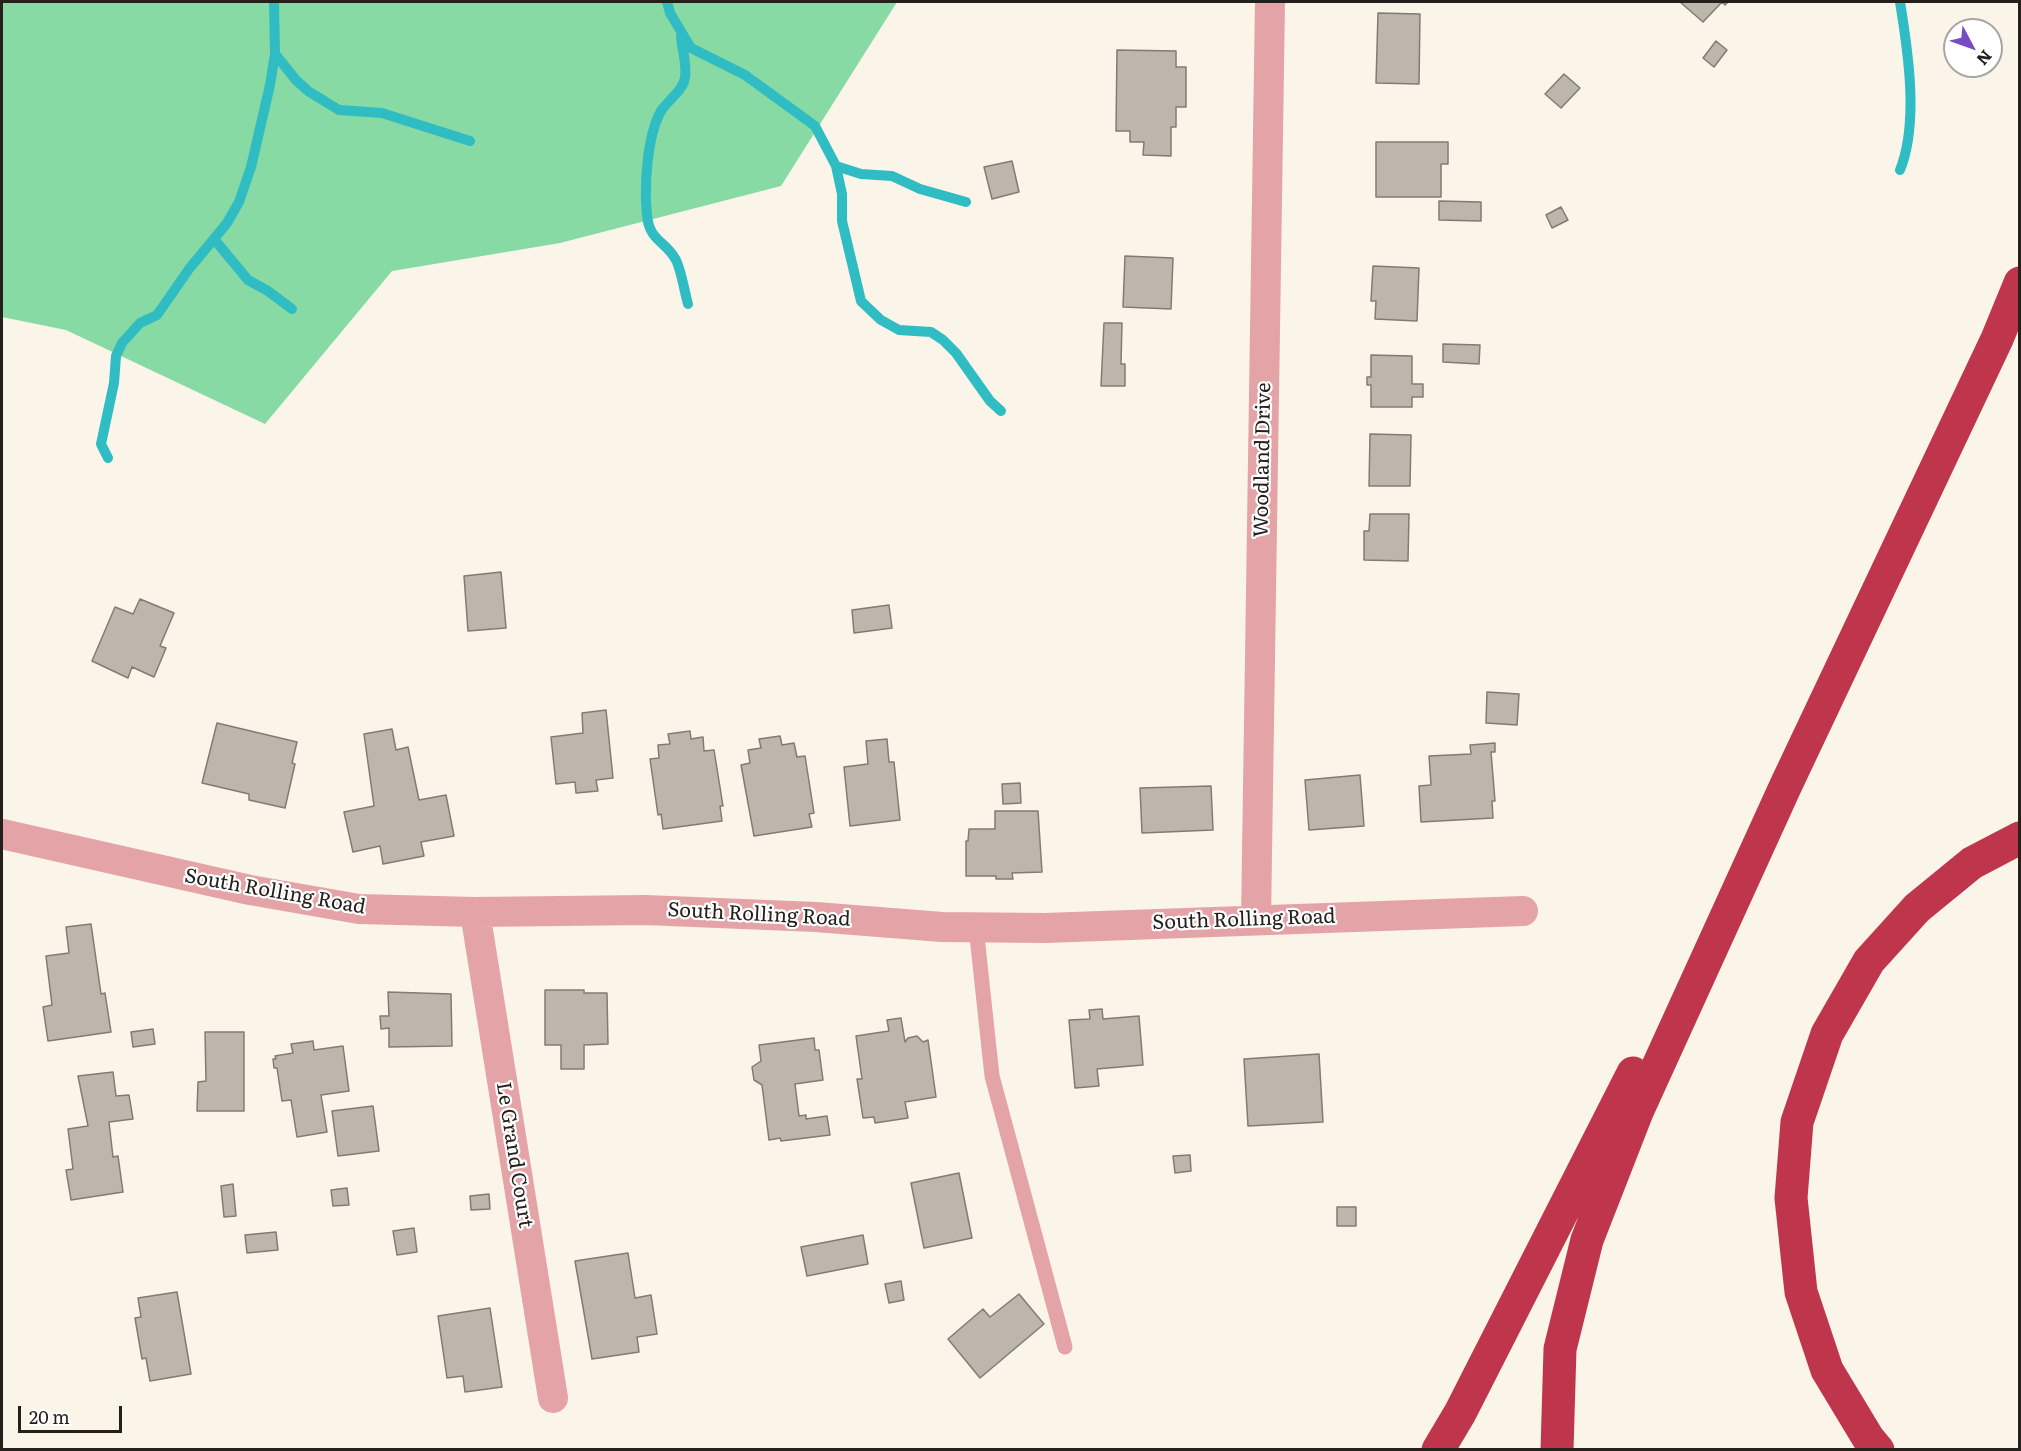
<!DOCTYPE html>
<style>
body{margin:0}
#map{position:relative;width:2021px;height:1451px;overflow:hidden;background:#faf4e9;font-family:Literata,serif}
canvas{display:block}
.frame{position:absolute;inset:0;border:3px solid #24211d;pointer-events:none}
.north{position:absolute;left:1943px;top:18px;width:60px;height:60px;box-sizing:border-box;background:#fff;border:2px solid #a7a6a5;border-radius:50%;rotate:131deg;font-size:16px;font-weight:700;line-height:24px;text-align:center;color:#24211d}
.north::after{content:'';display:block;margin:auto;width:21px;height:27px;background:#764bc3;clip-path:polygon(50% 0,100% 100%,50% 72%,0 100%)}
.scale{position:absolute;left:18px;top:1406px;width:104px;height:27px;box-sizing:border-box;border:3px solid #24211d;border-top:0;padding-left:8px;font-size:18px;line-height:21px;white-space:nowrap;color:#24211d;-webkit-text-stroke:4px #fff;paint-order:stroke}
</style>
<div id="map">
<canvas width="2021" height="1451"></canvas>
<div class="frame"></div>
<div class="north">N</div>
<div class="scale">20 m</div>
</div>
<script>
const ctx = document.querySelector('canvas').getContext('2d');
ctx.lineJoin = 'round';
function paint(path, color) {
  ctx.fillStyle = color;
  ctx.fill(path, 'evenodd');
}
function trace(path, color, width, dash) {
  ctx.strokeStyle = color;
  ctx.lineWidth = width;
  ctx.lineCap = dash ? 'butt' : 'round';
  ctx.setLineDash(dash || []);
  ctx.stroke(path);
}
function label(font, color, halo, rows, align = 'center') {
  ctx.font = font + ' Literata,serif';
  ctx.lineWidth = 4.5;
  ctx.setLineDash([]);
  ctx.textBaseline = 'middle';
  ctx.strokeStyle = halo;
  ctx.fillStyle = color;
  for (const [text, x, y, turn = 0] of rows) {
    ctx.save();
    ctx.translate(x, y);
    ctx.rotate((+turn || 0) * Math.PI / 180);
    ctx.textAlign = isNaN(turn) ? turn : align;
    if (halo) ctx.strokeText(text, 0, 0);
    ctx.fillText(text, 0, 0);
    ctx.restore();
  }
}
paint(new Path2D(`
 M2,2H897L781,186L560,243L392,271L265,424L66,330L2,317Z`), '#87daa3');
trace(new Path2D(`
 M667,2L670,13L691,48L745,75L815,126L836,166L842,194V221L861,301L881,320L899,330L931,332L943,340L956,353L990,401L1001,411
 M681,36C682,49 687,65 685,77C684,90 668,100 661,111C647,136 644,186 647,215C649,241 666,241 676,260C682,273 684,290 688,304
 M275,54L296,80L308,91L339,110L382,113L470,141
 M836,166L861,174L892,176L920,189L966,202
 M1900,170C1919,123 1908,51 1900,2
 M214,239L248,280L268,291L292,309
 M108,458L101,444L114,383L116,356L122,343L140,323L157,315L189,269L227,223L239,202L251,167L270,85L275,54L274,2`), '#30bcc3', 10);
const building = new Path2D(`
 M1680,2H1728L1725,5L1722,2L1703,22Z
 M1378,13L1420,14L1419,84L1376,83Z
 M1716,41L1727,50L1714,67L1703,58Z
 M1117,50L1176,51V67H1186V107H1176V127H1171V156L1143,155L1144,142H1130V131H1116Z
 M1564,74L1580,88L1561,108L1545,94Z
 M1376,142H1448V164H1441V197H1376Z
 M1012,161L1019,192L992,199L984,167Z
 M1439,201L1481,202V221L1439,220Z
 M1561,207L1568,220L1552,228L1546,215Z
 M1125,256L1173,258L1171,309L1123,307Z
 M1373,266L1419,268L1417,321L1375,319L1376,301H1371Z
 M1104,323H1122L1121,364H1125V386H1101Z
 M1443,344L1480,345L1479,364L1443,362Z
 M1371,355L1412,356V384H1423V397H1412V407H1371V385H1367V377H1371Z
 M1370,434L1411,435L1410,486H1369Z
 M1370,514H1409L1408,561L1364,560V531H1369Z
 M501,572L506,628L468,631L464,576Z
 M140,599L174,613L160,646L166,648L154,677L132,667L128,678L92,661L115,607L133,614Z
 M889,605L892,628L854,633L852,610Z
 M1487,692L1519,694L1517,725L1486,723Z
 M606,710L613,778L596,780L598,791L576,793L575,782L556,784L551,737L583,733L582,713Z
 M217,723L297,742L292,763L295,764L285,808L249,800V794L202,783Z
 M392,729L396,750L408,747L419,800L446,795L454,836L421,842L424,856L383,864L380,846L353,852L344,812L374,806L364,734Z
 M690,731L691,739L703,737L704,751L714,750L723,806H720L722,821L663,829L661,814L658,815L650,759L659,758L658,745L670,744L668,734Z
 M780,736L782,745L794,743L797,757L805,756L814,813L809,814L812,827L754,836L741,765L750,763L748,750L761,748L759,739Z
 M887,739L889,762H894L900,820L850,826L844,767L868,764L866,741Z
 M1495,743V752H1491L1495,801H1492L1493,818L1421,822L1419,786L1431,785L1429,756L1471,754L1470,745Z
 M1360,775L1364,826L1309,830L1305,780Z
 M1020,783L1021,803L1003,804L1002,784Z
 M1211,786L1213,830L1142,833L1140,788Z
 M995,811H1038L1042,872L1012,873L1013,879H996V876H966V841H968L969,829H995Z
 M91,924L101,994L105,993L111,1032L48,1041L43,1007L52,1005L46,956L69,953L66,927Z
 M545,990H584V993H607L608,1044L584,1045V1069H561V1045H545Z
 M388,992L451,994L452,1046L389,1047V1028L381,1029L380,1016H389Z
 M1102,1009L1103,1019L1139,1016L1143,1065L1097,1069L1099,1086L1075,1088L1069,1020L1090,1019L1089,1010Z
 M901,1018L905,1042L908,1038L917,1036L923,1042L928,1040L936,1097L905,1102L908,1118L875,1123L874,1117L863,1118L857,1079H862L856,1036L889,1031L887,1020Z
 M153,1029L155,1044L133,1047L131,1032Z
 M205,1032H244V1111H197L198,1082L206,1081Z
 M814,1038L815,1050H819L823,1080L795,1084L799,1116L806,1115V1119L827,1116L830,1135L781,1141L780,1138L769,1140L762,1085L754,1080L752,1067L761,1061L759,1045Z
 M313,1041L314,1050L343,1046L349,1091L321,1095L327,1132L297,1137L291,1100L282,1101L277,1068H274L273,1059H276L275,1056L293,1053L291,1044Z
 M1319,1054L1323,1122L1248,1126L1244,1059Z
 M113,1072L116,1096L129,1095L133,1119L109,1122L113,1157L118,1156L123,1192L71,1200L66,1170L73,1169L68,1129L88,1126L78,1076Z
 M373,1106L379,1151L338,1156L332,1111Z
 M1190,1155L1191,1171L1175,1173L1173,1156Z
 M959,1173L972,1238L924,1248L911,1183Z
 M233,1184L236,1216L224,1217L221,1186Z
 M347,1188L349,1205L333,1206L331,1190Z
 M489,1194L490,1209L471,1210L470,1196Z
 M1337,1207H1356V1226H1337Z
 M414,1228L417,1252L397,1255L393,1231Z
 M276,1232L278,1250L247,1253L245,1235Z
 M863,1235L868,1264L807,1276L801,1247Z
 M628,1253L635,1298L651,1295L657,1334L637,1337L639,1352L592,1359L575,1261Z
 M901,1281L904,1300L889,1303L885,1284Z
 M177,1292L191,1374L150,1381L146,1358L142,1359L135,1318L141,1317L138,1298Z
 M1019,1294L1044,1324L980,1378L948,1339L983,1309L990,1317Z
 M490,1308L502,1387L465,1392L463,1376L447,1378L438,1316Z`);
paint(building, '#bcb6ac');
trace(building, '#817c72', 1.5);
trace(new Path2D(`
 M976,927L992,1076L1065,1347`), '#e4a3a6', 15);
trace(new Path2D(`
 M2,834L250,890L359,909L475,912L645,910L816,917L942,927L1045,928L1523,911
 M475,912L553,1398
 M1256,919L1270,2`), '#e4a3a6', 30);
trace(new Path2D(`
 M1438,1450L1460,1413L1633,1073
 M1557,1450L1560,1349L1587,1240L1637,1112L1786,785L1997,339L2020,283
 M1878,1450L1868,1438L1827,1370L1801,1292L1791,1198L1797,1122L1827,1034L1869,961L1917,908L1972,863L2020,838`), '#bf364c', 33);
label('20px', '#24211d', '#fff', [
 ["Woodland Drive",1263,460,-89],
 ["South Rolling Road",275,892,10],
 ["South Rolling Road",759,915,3],
 ["South Rolling Road",1244,920,-2],
 ["Le Grand Court",514,1155,81]
]);
</script>
